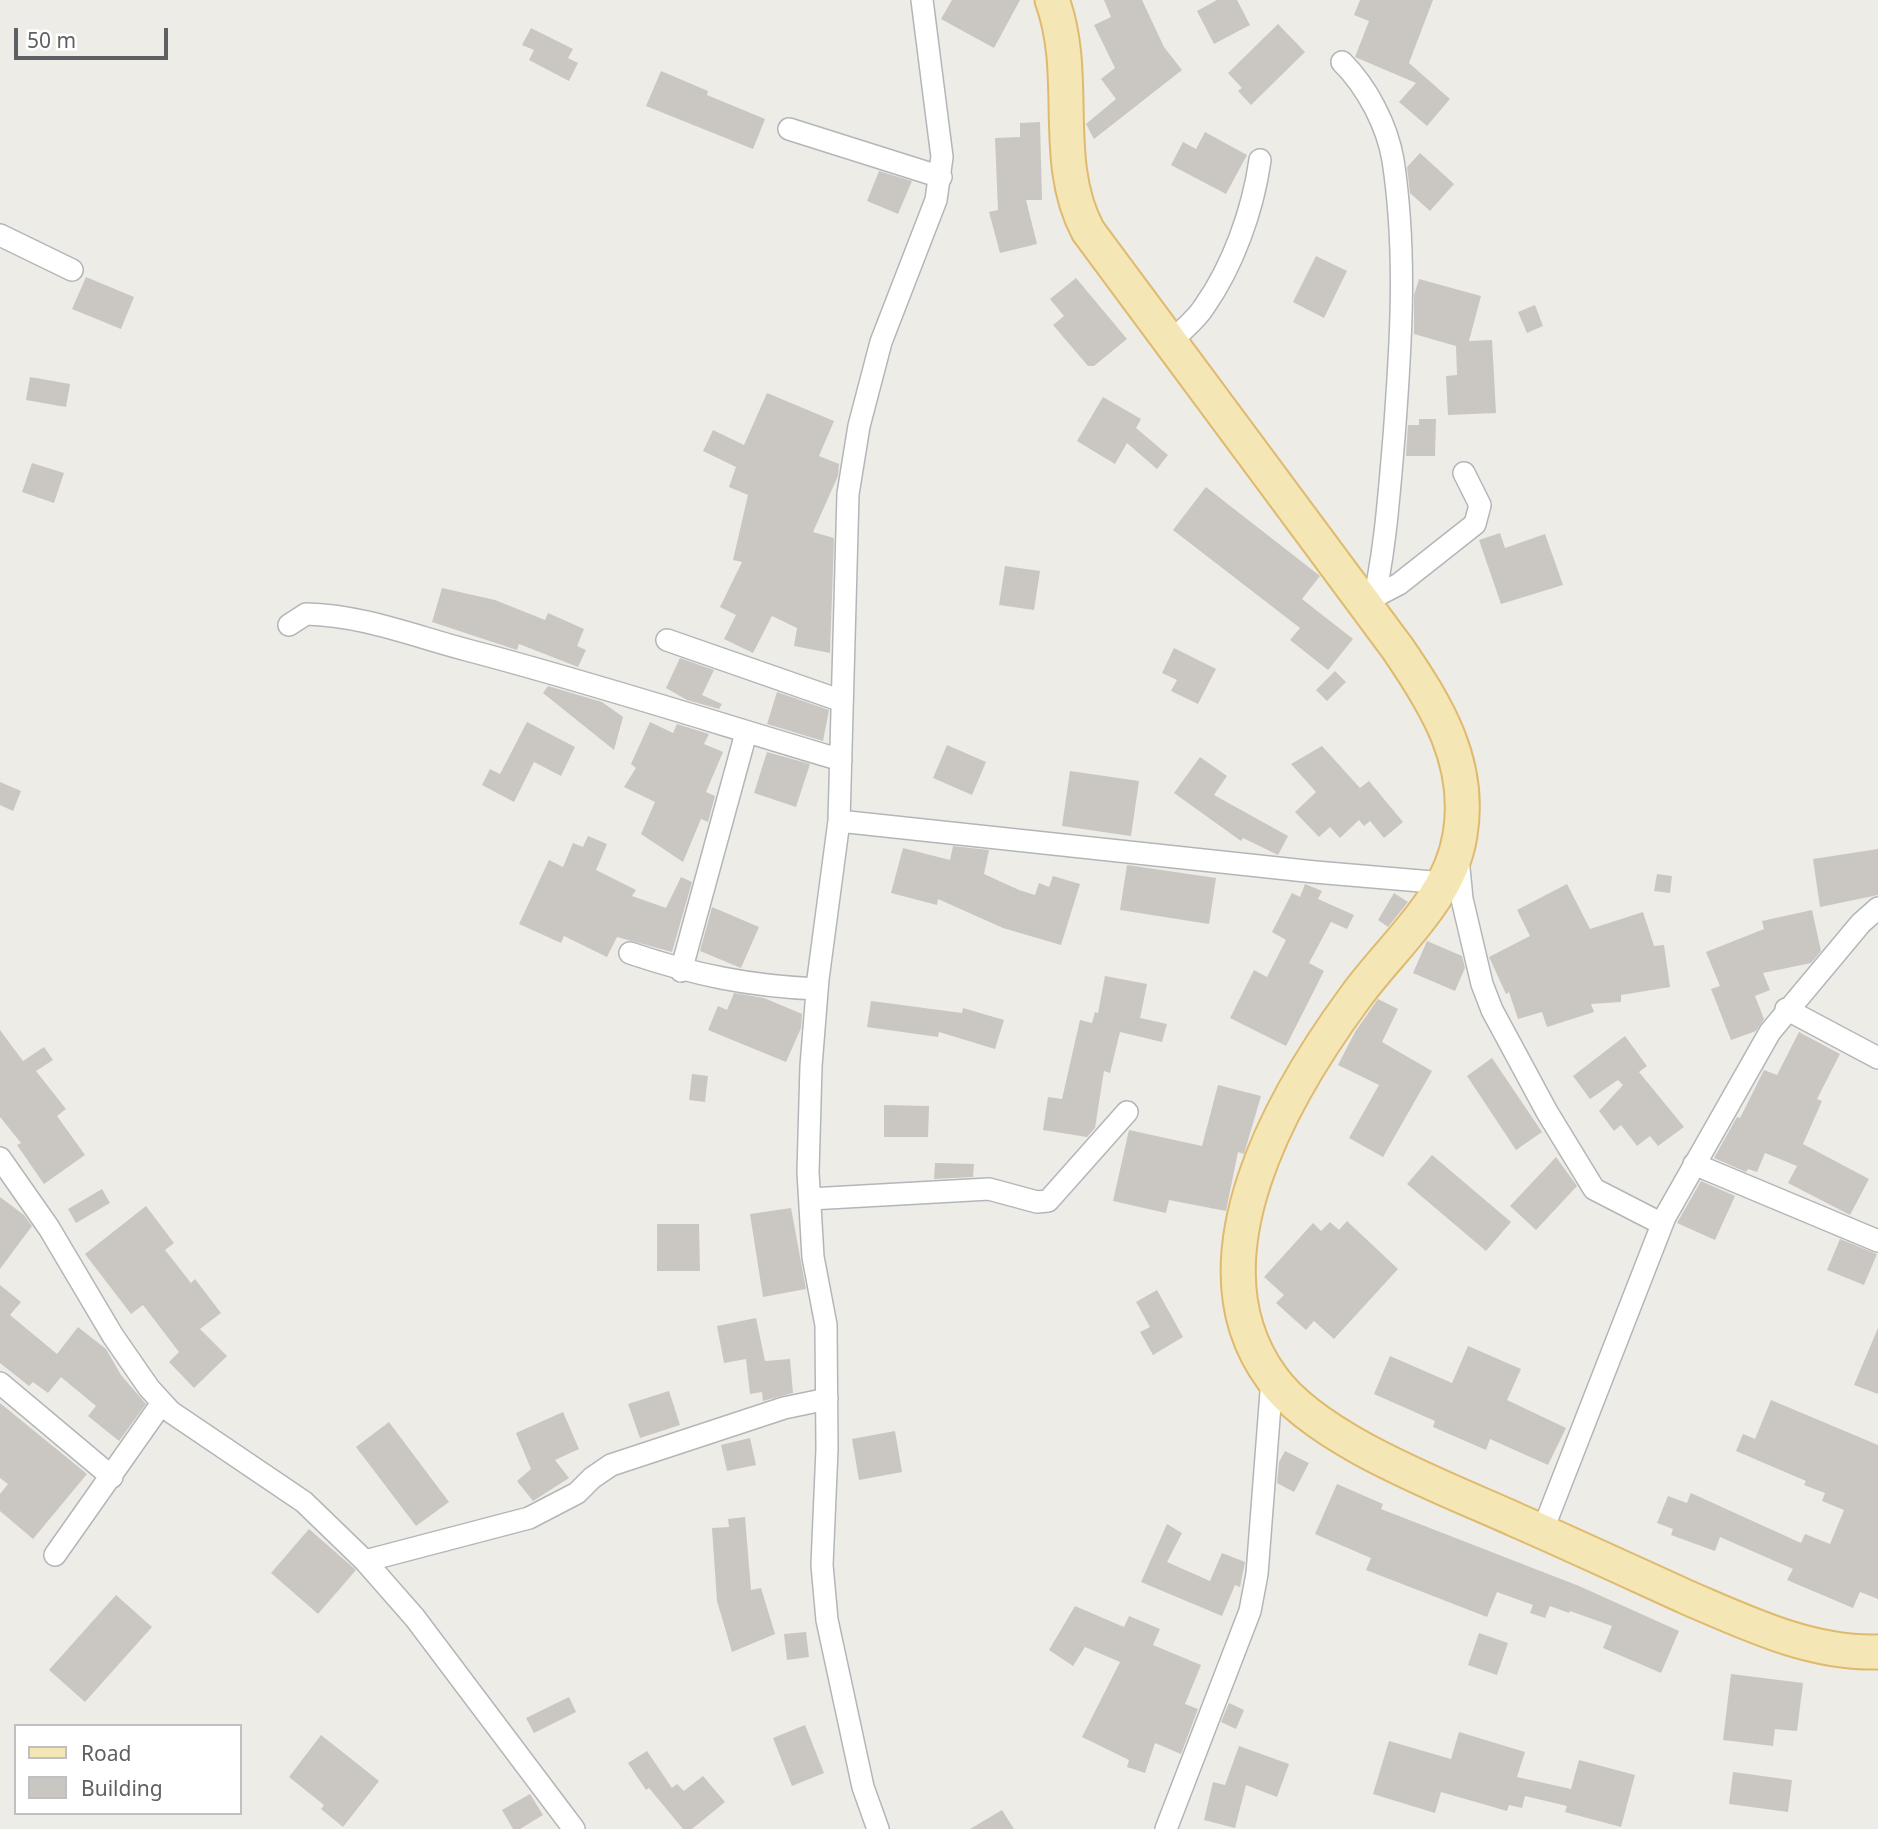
<!DOCTYPE html>
<style>
body{margin:0}
#map{position:relative;width:1878px;height:1829px;overflow:hidden;background:#eeece6;font-family:"Noto Sans",sans-serif}
canvas{display:block}
.legend{position:absolute;left:14px;top:1724px;width:228px;height:91px;box-sizing:border-box;background:#fff;border:2px solid #bfc0c1;margin:0;padding:9px 12px;list-style:none;font-size:21px;color:#5e6164}
.legend li{display:flex;align-items:center;gap:14px;height:35px}
.legend b{width:35px;border:2px solid #bfc0c1}
.scale{position:absolute;left:14px;top:28px;width:154px;height:32px;box-sizing:border-box;border:4px solid #5e6164;border-top:0;padding-left:9px;font-size:21px;line-height:24px;white-space:nowrap;color:#5e6164;-webkit-text-stroke:5px #fff;paint-order:stroke}
</style>
<div id="map">
<canvas width="1878" height="1829"></canvas>
<ul class="legend">
<li><b style="height:9px;background:#f5e7b5"></b>Road</li>
<li><b style="height:19px;background:#cac7c2"></b>Building</li>
</ul>
<div class="scale">50 m</div>
</div>
<script>
const ctx = document.querySelector('canvas').getContext('2d');
ctx.lineJoin = 'round';
function paint(path, color) {
  ctx.fillStyle = color;
  ctx.fill(path, 'evenodd');
}
function trace(path, color, width, dash) {
  ctx.strokeStyle = color;
  ctx.lineWidth = width;
  ctx.lineCap = dash ? 'butt' : 'round';
  ctx.setLineDash(dash || []);
  ctx.stroke(path);
}
paint(new Path2D(`
 M952,0H1020L994,48L941,19Z
 M1104,0H1142L1164,47L1182,70L1094,139L1086,124L1116,99L1101,79L1115,68L1094,25L1111,17Z
 M1217,0H1237L1250,25L1214,44L1197,11Z
 M1360,0H1433L1409,63L1450,99L1427,126L1399,102L1416,83L1355,57L1369,21L1354,15Z
 M1278,24L1305,52L1251,105L1238,91L1242,88L1228,73Z
 M531,28L573,49L568,58L578,63L569,81L529,60L534,50L522,45Z
 M661,71L708,91L707,95L765,119L753,149L646,106Z
 M1040,122L1042,200H1026L1037,244L1000,253L989,212L998,210L995,138L1020,137V123Z
 M1205,132L1247,155L1226,194L1171,165L1183,142L1196,149Z
 M1420,153L1454,184L1430,211L1410,193L1407,167Z
 M879,171L912,181L898,214L867,201Z
 M1316,256L1347,271L1324,318L1293,302Z
 M86,277L134,297L121,329L72,309Z
 M1076,278L1127,339L1094,366H1088L1053,325L1064,316L1050,299Z
 M1419,279L1481,296L1469,341L1492,340L1496,413L1448,415L1446,376L1457,375L1456,346L1414,334V295Z
 M1535,305L1543,326L1527,333L1518,312Z
 M30,377L70,384L66,407L26,400Z
 M767,393L834,421L819,456L839,464L838,476L813,532L834,538L830,653L794,646L797,628L772,616L753,653L724,639L736,615L720,607L742,562L733,560L748,495L729,487L736,467L703,451L713,430L744,445Z
 M1103,397L1141,419L1136,428L1168,455L1157,469L1127,443L1115,464L1077,441Z
 M1419,419H1436L1435,456H1406L1408,425H1419Z
 M32,463L64,473L54,503L22,492Z
 M1206,487L1320,576L1302,599L1353,639L1328,670L1290,640L1300,628L1173,530Z
 M1500,533L1505,548L1545,534L1563,585L1501,604L1479,540Z
 M1005,566L1040,571L1034,610L999,605Z
 M442,588L495,600L545,620L548,613L584,629L577,646L586,650L578,667L519,644L517,650L432,622Z
 M1174,648L1216,669L1198,704L1171,691L1177,680L1162,673Z
 M680,658L714,670L702,695L722,704L719,709L687,700L666,688Z
 M1335,671L1346,682L1327,701L1316,690Z
 M548,686L602,702L623,717L614,750L543,693Z
 M777,692L829,710L823,741L767,724Z
 M527,722L575,747L561,776L534,762L514,802L482,785L490,769L500,774Z
 M650,722L673,733L677,724L709,734L704,744L723,752L706,792L715,796L708,822L701,819L683,862L641,834L655,802L624,787L636,768L631,764Z
 M947,745L986,762L972,795L933,778Z
 M1322,746L1360,788L1369,781L1403,822L1384,838L1370,821L1364,826L1359,820L1340,838L1330,827L1319,837L1295,812L1316,792L1291,764Z
 M767,752L810,764L796,807L754,793Z
 M1200,757L1227,776L1214,795L1288,836L1278,855L1243,838L1241,841L1174,793Z
 M1070,771L1139,781L1131,836L1062,826Z
 M0,782L21,791L13,811L0,805Z
 M588,836L607,844L596,870L636,890L632,896L666,908L681,877L692,882L672,952L617,937L607,957L564,936L561,943L519,924L549,860L563,867L573,843L583,847Z
 M953,846L989,850L984,874L1019,890L1035,895L1039,883L1049,887L1053,876L1080,884L1061,945L1003,928L938,899L937,905L891,893L903,848L950,860Z
 M1878,849V895L1820,907L1813,859Z
 M1127,865L1216,878L1209,924L1120,910Z
 M1657,874L1672,876L1670,893L1654,891Z
 M1305,884L1322,891L1318,899L1354,915L1347,929L1331,922L1309,963L1324,971L1286,1046L1230,1018L1254,970L1267,977L1286,940L1272,932L1292,893L1300,897Z
 M1567,884L1590,929L1643,912L1654,946L1664,945L1670,987L1621,995V1002L1591,1004L1594,1012L1547,1027L1542,1012L1518,1019L1509,992L1506,994L1489,957L1530,936L1517,910Z
 M1394,893L1408,902L1388,927L1378,920Z
 M712,907L759,927L741,968L700,951Z
 M1812,910L1821,951L1811,963L1763,973L1770,990L1755,996L1764,1019L1756,1031L1731,1040L1711,989L1720,986L1706,952L1764,929L1762,921Z
 M1427,941L1462,956L1465,968L1455,991L1413,973Z
 M1105,976L1147,984L1140,1018L1167,1024L1162,1042L1120,1032L1110,1073L1104,1071L1095,1128L1087,1137L1043,1130L1048,1097L1062,1099L1080,1020L1092,1023L1095,1012L1098,1013Z
 M734,993L764,998L802,1014L801,1028L786,1062L708,1030L718,1006L727,1010Z
 M1378,999L1398,1009L1382,1042L1432,1071L1383,1157L1349,1138L1379,1085L1338,1065L1355,1032Z
 M871,1001L962,1013L963,1008L1004,1020L995,1049L939,1032L938,1037L867,1027Z
 M0,1030L23,1061L44,1047L53,1060L36,1071L66,1109L57,1116L85,1155L44,1184L17,1145L21,1143L0,1117Z
 M1799,1032L1840,1054L1817,1099L1822,1101L1803,1144L1869,1179L1850,1215L1788,1183L1797,1166L1765,1153L1757,1172L1748,1169L1746,1172L1714,1158L1737,1117L1740,1118L1764,1070L1777,1075Z
 M1625,1036L1647,1066L1639,1072L1684,1127L1658,1146L1650,1136L1637,1146L1621,1125L1614,1131L1599,1111L1623,1085L1618,1080L1590,1099L1573,1076Z
 M1492,1058L1542,1132L1516,1150L1467,1076Z
 M692,1074L708,1076L705,1102L689,1100Z
 M1218,1085L1261,1096L1244,1154L1238,1152L1226,1211L1169,1200L1166,1213L1113,1201L1129,1130L1202,1146Z
 M884,1105L929,1106L928,1137H884Z
 M1432,1155L1511,1222L1486,1251L1407,1184Z
 M1556,1157L1577,1186L1536,1230L1510,1206Z
 M935,1163L974,1164L973,1177L934,1179Z
 M1701,1181L1735,1196L1715,1240L1677,1223Z
 M102,1189L110,1203L76,1223L68,1209Z
 M0,1197L24,1215L32,1226L0,1269Z
 M146,1206L174,1243L165,1250L191,1283L195,1279L221,1313L200,1329L227,1356L194,1388L169,1362L179,1352L143,1305L131,1314L85,1254Z
 M791,1208L806,1289L763,1297L750,1214Z
 M1347,1221L1398,1269L1334,1339L1314,1321L1306,1330L1276,1303L1284,1295L1264,1277L1313,1223L1321,1231L1330,1222L1339,1230Z
 M657,1224H699L700,1271H657Z
 M1840,1239L1877,1254L1864,1285L1827,1270Z
 M0,1285L21,1302L10,1315L57,1354L78,1327L106,1349L121,1375L146,1404L119,1441L88,1416L96,1406L61,1377L48,1393L33,1382L29,1386L0,1363Z
 M1157,1290L1183,1337L1153,1355L1140,1332L1150,1327L1136,1302Z
 M756,1318L765,1361L790,1359L793,1393L763,1401L762,1392L750,1394L746,1359L724,1363L717,1326Z
 M1878,1328V1394L1854,1385Z
 M1468,1346L1521,1369L1507,1400L1566,1428L1548,1465L1490,1439L1486,1450L1433,1427L1435,1421L1374,1394L1390,1356L1452,1383Z
 M669,1391L680,1425L640,1438L628,1404Z
 M1771,1400L1878,1445V1599L1860,1592L1853,1608L1787,1580L1793,1569L1720,1537L1715,1551L1671,1535L1673,1529L1657,1523L1668,1496L1687,1503L1691,1493L1801,1543L1805,1534L1830,1544L1844,1510L1822,1501L1825,1493L1804,1485L1806,1481L1736,1451L1743,1434L1755,1439Z
 M0,1403L87,1474L33,1539L0,1511V1494L8,1484L0,1478Z
 M563,1412L579,1449L555,1460L569,1478L533,1501L517,1481L531,1469L516,1433Z
 M389,1422L449,1502L416,1526L356,1447Z
 M895,1431L902,1472L859,1480L852,1439Z
 M750,1438L756,1465L727,1471L721,1445Z
 M1285,1451L1309,1463L1294,1492L1277,1483L1279,1462Z
 M1337,1484L1383,1504L1381,1509L1579,1586L1679,1631L1661,1673L1603,1648L1612,1626L1570,1611L1569,1613L1550,1606L1545,1618L1530,1613L1533,1605L1497,1592L1487,1617L1366,1570L1371,1558L1315,1534Z
 M745,1517L751,1590L761,1588L775,1634L732,1652L717,1601L712,1528L729,1527L728,1519Z
 M1167,1524L1182,1533L1167,1562L1210,1581L1222,1553L1245,1562L1240,1587L1235,1585L1222,1616L1141,1582Z
 M309,1529L356,1570L318,1614L271,1573Z
 M116,1595L152,1627L85,1702L49,1670Z
 M1075,1606L1124,1627L1129,1616L1160,1629L1153,1645L1201,1665L1185,1704L1198,1709L1181,1754L1155,1743L1145,1773L1127,1767L1129,1760L1082,1737L1120,1662L1085,1647L1073,1666L1049,1650Z
 M806,1632L809,1657L787,1660L784,1634Z
 M1479,1633L1508,1643L1497,1675L1468,1665Z
 M1731,1674L1803,1683L1797,1731L1775,1729L1773,1746L1723,1740Z
 M569,1697L576,1712L534,1733L526,1718Z
 M1229,1703L1244,1710L1236,1729L1221,1722Z
 M805,1725L824,1773L792,1786L773,1738Z
 M1459,1732L1525,1752L1517,1777L1571,1789L1579,1760L1635,1775L1621,1827L1565,1812L1567,1806L1525,1796L1522,1808L1509,1805L1507,1811L1441,1792L1435,1813L1373,1794L1389,1741L1451,1759Z
 M321,1735L379,1781L343,1827L321,1809L324,1805L289,1777Z
 M1239,1746L1289,1764L1277,1797L1246,1785L1235,1828L1204,1820L1213,1782L1225,1785Z
 M647,1751L672,1788L677,1784L684,1791L703,1776L725,1802L692,1829H683L649,1788L646,1790L628,1763Z
 M1733,1772L1792,1780L1788,1812L1729,1804Z
 M530,1794L543,1815L520,1829H513L502,1810Z
 M1002,1810L1014,1829H970Z`), '#cac7c2');
const street = new Path2D(`
 M1342,62C1367,87 1387,125 1393,160C1407,252 1401,345 1394,437C1389,495 1385,556 1371,612
 M789,129L941,177
 M0,235L72,270
 M1170,343C1181,331 1196,320 1204,307C1233,266 1253,210 1260,160
 M1374,597L1399,584L1475,524L1480,505L1464,473
 M289,625L306,614C361,615 414,636 467,650C593,683 716,723 841,760
 M667,640L842,701
 M839,821L1315,872L1444,883
 M1458,858L1462,899L1482,984L1492,1010L1547,1112L1594,1189L1662,1224
 M630,953C695,975 749,986 817,989
 M681,971L746,733
 M1786,1009L1878,1058
 M0,1158L49,1228L113,1336L149,1388L171,1412L304,1502L365,1561L415,1618L574,1829
 M1694,1164L1878,1241
 M810,1199L989,1189L1037,1202L1048,1201L1127,1112
 M0,1383L112,1477
 M1542,1532L1665,1217L1770,1032L1861,923L1878,908
 M55,1555L162,1403
 M365,1561L529,1518L577,1493L592,1478L611,1465L784,1408L827,1399
 M878,1829L863,1787L827,1620L822,1565L827,1449L826,1325L813,1257L808,1172L811,1066L818,979L839,821L848,494L859,426L881,342L936,200L942,157L922,0
 M1166,1829L1250,1611L1257,1574L1272,1379`);
const primary = new Path2D(`
 M1052,0C1080,75 1050,160 1088,231L1398,649C1437,706 1472,763 1460,835C1450,900 1393,945 1356,996C1283,1095 1186,1261 1272,1378C1317,1441 1446,1488 1516,1520C1573,1545 1629,1571 1686,1597C1747,1623 1810,1654 1878,1652`);
trace(street, '#b3b6b9', 24);
trace(primary, '#dfba6e', 37);
trace(street, '#fff', 21);
trace(primary, '#f5e7b5', 33);
</script>
